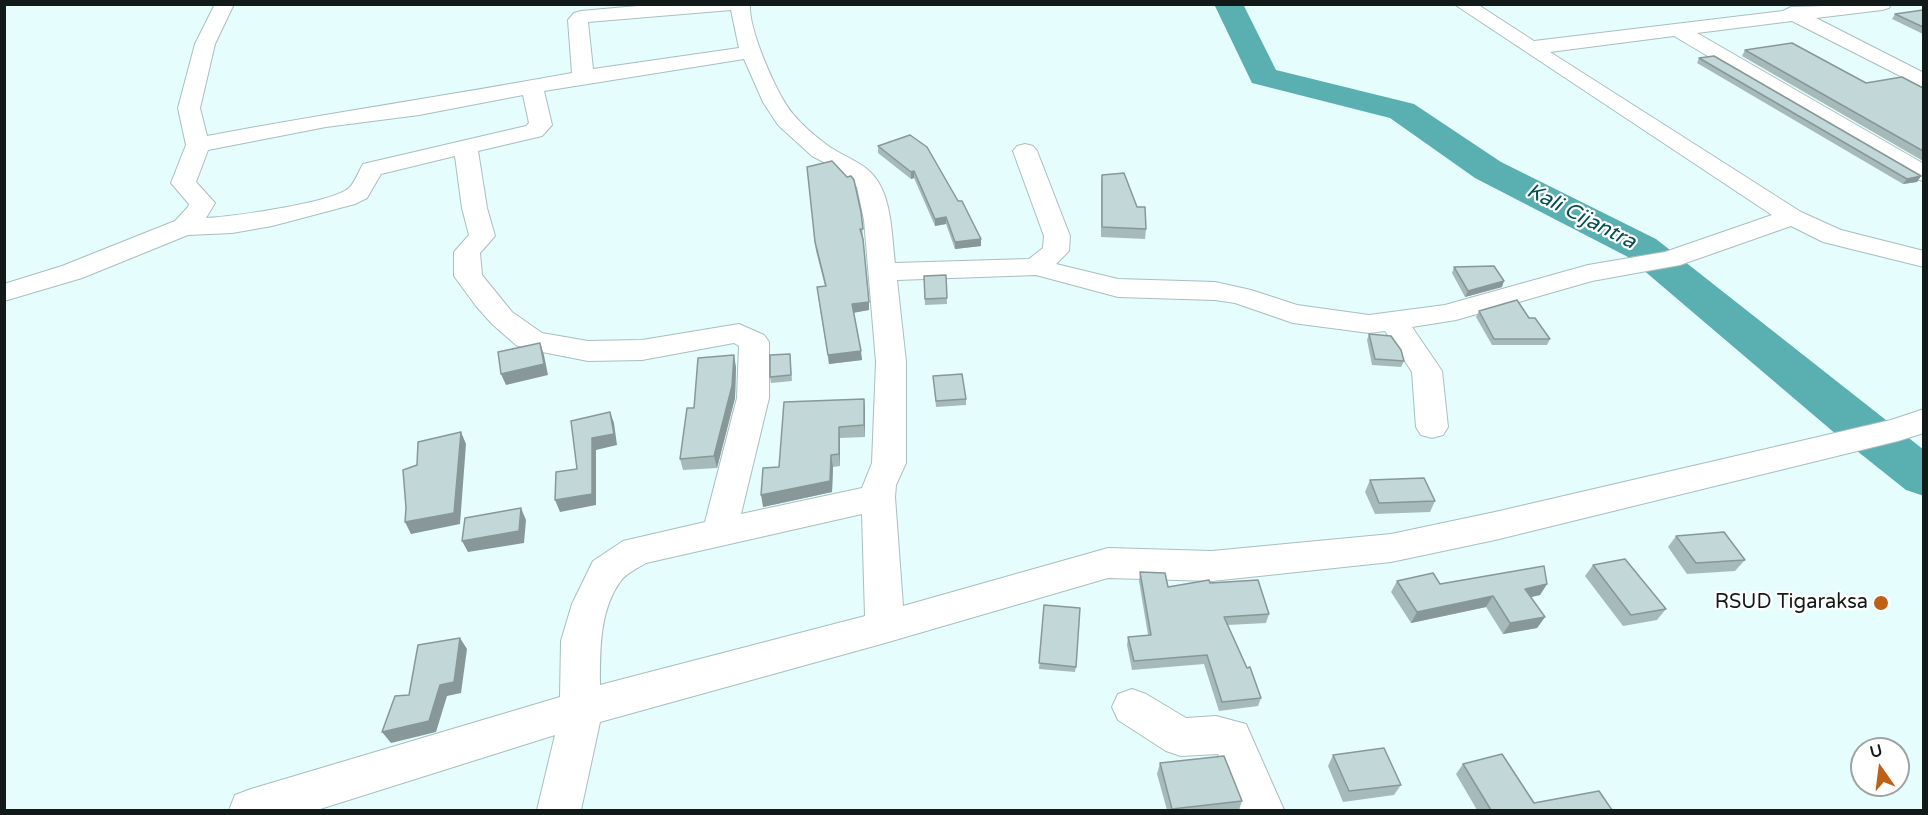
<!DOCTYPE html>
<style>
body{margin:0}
#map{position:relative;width:1928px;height:815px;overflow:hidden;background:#e6fdfd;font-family:"Varela Round",sans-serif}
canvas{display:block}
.frame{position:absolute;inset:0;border:6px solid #111919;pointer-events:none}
.north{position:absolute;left:1850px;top:737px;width:60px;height:60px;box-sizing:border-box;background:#fff;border:2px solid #a0a3a3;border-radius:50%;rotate:346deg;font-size:16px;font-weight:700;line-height:24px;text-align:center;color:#111919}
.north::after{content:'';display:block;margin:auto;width:21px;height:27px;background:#be6015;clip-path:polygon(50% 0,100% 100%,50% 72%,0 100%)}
</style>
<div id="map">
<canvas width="1928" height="815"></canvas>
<div class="frame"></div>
<div class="north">U</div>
</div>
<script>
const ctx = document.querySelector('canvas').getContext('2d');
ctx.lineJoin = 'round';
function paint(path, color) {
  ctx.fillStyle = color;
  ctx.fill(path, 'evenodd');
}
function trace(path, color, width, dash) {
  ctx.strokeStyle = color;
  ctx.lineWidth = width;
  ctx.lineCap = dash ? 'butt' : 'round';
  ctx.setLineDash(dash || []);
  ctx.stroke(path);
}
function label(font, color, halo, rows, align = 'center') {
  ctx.font = font + ' "Varela Round",sans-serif';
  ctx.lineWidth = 4.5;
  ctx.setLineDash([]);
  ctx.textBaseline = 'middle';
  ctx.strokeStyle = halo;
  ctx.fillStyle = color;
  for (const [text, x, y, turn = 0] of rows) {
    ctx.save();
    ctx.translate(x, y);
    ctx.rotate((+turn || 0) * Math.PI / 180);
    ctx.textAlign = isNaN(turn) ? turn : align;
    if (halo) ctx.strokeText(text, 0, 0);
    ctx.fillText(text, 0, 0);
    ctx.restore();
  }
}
paint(new Path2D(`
 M1214,4H1243L1276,70L1414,104L1501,162L1656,239L1924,450V496L1906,490L1837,435L1628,257L1475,178L1390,118L1252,83Z`), '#5aafb0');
const minor = new Path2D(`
 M215,4H234L215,44L200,108L207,136C329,113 452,95 572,73L568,20L574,13L581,11L660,4H750C748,29 777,95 793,114C802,125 816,137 827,145C846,159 870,163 881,187C892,209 892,239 895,263L1029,259L1043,248L1044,236L1013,151L1017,146L1025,144L1033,146L1037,151L1070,236L1069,251L1056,264L1118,279L1215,282L1251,290L1297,305L1369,315L1445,305L1588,265L1665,252L1772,215L1454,4H1477L1534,41L1783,11L1791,7L1891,4L1889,8L1882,10L1816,18L1924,73V88L1792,21L1697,33L1924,164V181L1915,179L1674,36L1550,52L1801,212L1841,230L1924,251V267L1823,242L1791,226L1680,265L1592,281L1456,320L1412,327L1442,371L1448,427L1443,435L1432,438L1421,435L1416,427L1412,372L1385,331L1369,333L1293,323L1235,303L1215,300L1118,297L1036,275L897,280L906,362V463L896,485L895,497L903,606L1108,548L1212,551L1391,534L1495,512L1891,420L1924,409V433L1898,441L1495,540L1391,562L1212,581L1108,578L885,643L600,722L581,810H537L555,735L317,810H229L235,795L251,789L560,697L561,641L572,604L593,561L623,541L705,522L737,398L739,346L734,343L642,360L588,361L527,349L516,345L492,324L476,306L454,276V252L469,235L462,208L455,156L381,174L367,198L355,204L272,226L232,233L188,235L82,278L4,301V284L62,266L175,221L188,207L189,204L171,183L186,145L178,108L195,44ZM731,10L739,48L593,69L588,22ZM744,59L763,102L778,125L812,156L837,169L851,180L857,187L864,220L876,362L872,463L862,488L741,514L769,398V342L764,335L739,324L642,340L588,341L542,333L512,312L482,275L480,253L495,236L487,208L478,151L542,136L552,125L544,91ZM523,95L529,123L526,126L363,164C359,171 355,182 349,188C332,203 230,217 206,218L215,203L196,182L208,150L326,127L419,115ZM862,514L865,616L600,685C600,652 599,611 620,582C625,574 638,568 646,563Z
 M1132,689L1146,694L1186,718L1216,716L1246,724L1284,810H1240L1218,754L1181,756L1166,751L1118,720L1112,707L1118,694Z`);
trace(minor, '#a9bebe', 2);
paint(minor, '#fff');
paint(new Path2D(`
 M1923,10V34L1892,19L1895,14Z
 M1745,50L1866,83L1923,88V161L1742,56Z
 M1699,58L1921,176L1917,182L1903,184L1697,63Z
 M910,135L981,246L955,249L946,224L935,226L914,178L911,179L878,153V146Z
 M807,167L861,212L869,310L854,312L862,360L829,364L818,296L825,286L816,251Z
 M1102,175L1146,229L1145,239L1101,237V184Z
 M1454,267L1502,287L1465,297L1452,273Z
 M946,275L947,304L925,305L924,276Z
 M1479,311L1529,318L1550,339L1547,345H1492L1476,317Z
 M1369,334L1404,361L1401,367L1372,365L1367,340Z
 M790,354L792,381L771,383L770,377Z
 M736,367L735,398L717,468L683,470L680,459L694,408Z
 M933,376L966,399V405L936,407Z
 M864,399L865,410V437L840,438V466L833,467L832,492L763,507L779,467Z
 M1370,480L1435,501L1430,512L1375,514L1365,492Z
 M1676,536L1745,560L1735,571L1687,574L1668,547Z
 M1593,565L1666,609L1657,620L1623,626L1585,576Z
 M1140,572L1168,587L1210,583L1269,614L1266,623L1228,625L1261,698L1258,706L1219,711L1204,664L1132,670L1127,645L1128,637L1148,635L1139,581Z
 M1397,581L1440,584H1547L1540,595L1531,597L1545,617L1537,628L1503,634L1486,607L1411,623L1391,592Z
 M1044,605L1076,667L1075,672L1039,669Z
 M1333,755L1401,785L1394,795L1343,802L1328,766Z
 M1160,763L1242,801L1239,810H1167L1157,774Z
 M1463,764L1534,803L1612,810H1477L1456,774Z`), '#a7baba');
paint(new Path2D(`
 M914,171V178L911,179V172Z
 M1921,176L1917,182L1903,184L1907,179Z
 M946,217V224L935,226V219Z
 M981,239V246L955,249V242Z
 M1504,281L1502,287L1465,297L1468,291Z
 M869,302V310L853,313L852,304Z
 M540,343L544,355L548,375L506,385L501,374Z
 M861,351L862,360L829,364L828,355Z
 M734,355L736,367L735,398L717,468L714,456Z
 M864,399L865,410V437L864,425Z
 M610,412L614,423L617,445L596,450V505L560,512L555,500L592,494V438Z
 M839,427L840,438V466L839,454Z
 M461,432L466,444L460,524L411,534L405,522Z
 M831,455L833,467L832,492L763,507L761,495Z
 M521,508L526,520L524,543L468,552L462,541Z
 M1547,584L1540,595L1518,600L1525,589Z
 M1493,596L1486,607L1411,623L1417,612Z
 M1545,617L1537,628L1503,634L1510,623Z
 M460,638L467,649L461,693L447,696L436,732L391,743L382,732Z`), '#889797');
const building = new Path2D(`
 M1923,10V27L1895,14Z
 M1792,43L1866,83L1902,77L1923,88V151L1745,50Z
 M1714,56L1921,176L1907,179L1699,58Z
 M910,135L927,147L958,201H962L981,239L955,242L946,217L935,219L914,171L911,172L878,146Z
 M832,161L847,177L851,176L854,180L861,212L863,229H860L863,239L869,302L852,304L861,351L828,355L817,287L826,286L815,242L807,167Z
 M1124,173L1137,207H1145L1146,229L1102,227V175Z
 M1494,266L1504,281L1468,291L1454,267Z
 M946,275L947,298L925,299L924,276Z
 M1517,300L1529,318H1535L1550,339H1494L1479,311Z
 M1369,334L1391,336L1401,350L1404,361L1375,359Z
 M540,343L544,364L501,374L498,352Z
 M790,354L791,375L770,377V355Z
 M734,355L732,386L714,456L680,459L687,408H694L698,358Z
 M962,374L966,399L936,401L933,376Z
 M864,399V425L839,427V454L831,455L830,481L761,495L763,468L779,467L784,402Z
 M610,412L614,434L592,438V494L555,500L556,472L577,469L571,421Z
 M461,432L454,513L405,522L406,508L403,470L417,465L418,442Z
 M1424,478L1435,501L1379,503L1370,480Z
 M521,508L519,531L462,541L465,518Z
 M1724,532L1745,560L1696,563L1676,536Z
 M1625,559L1666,609L1631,615L1593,565Z
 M1544,566L1547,584L1525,589L1545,617L1510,623L1493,596L1417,612L1397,581L1433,573L1440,584Z
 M1140,572L1165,573L1168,587L1209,580L1210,583L1258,580L1269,614L1224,617L1247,668L1250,667L1261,698L1222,702L1207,655L1134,661L1128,637L1151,635Z
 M1044,605L1080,608L1076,667L1039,663Z
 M460,638L454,682L440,685L429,721L382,732L395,696L409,695L418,645Z
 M1384,748L1401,785L1349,791L1333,755Z
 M1502,754L1534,803L1599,791L1612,810H1491L1463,764Z
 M1224,756L1242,801L1172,809L1160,763Z`);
paint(building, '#c2d8d8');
trace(building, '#889797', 1.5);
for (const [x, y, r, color] of [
 [1881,603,8,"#be6015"]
]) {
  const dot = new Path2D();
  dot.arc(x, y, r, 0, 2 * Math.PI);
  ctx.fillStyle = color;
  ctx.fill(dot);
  trace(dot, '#fff', 2);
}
label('20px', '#111919', '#fff', [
 ["RSUD Tigaraksa",1868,603]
], 'right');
label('italic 21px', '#005052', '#fff', [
 ["Kali Cijantra",1581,217,27]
]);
</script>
